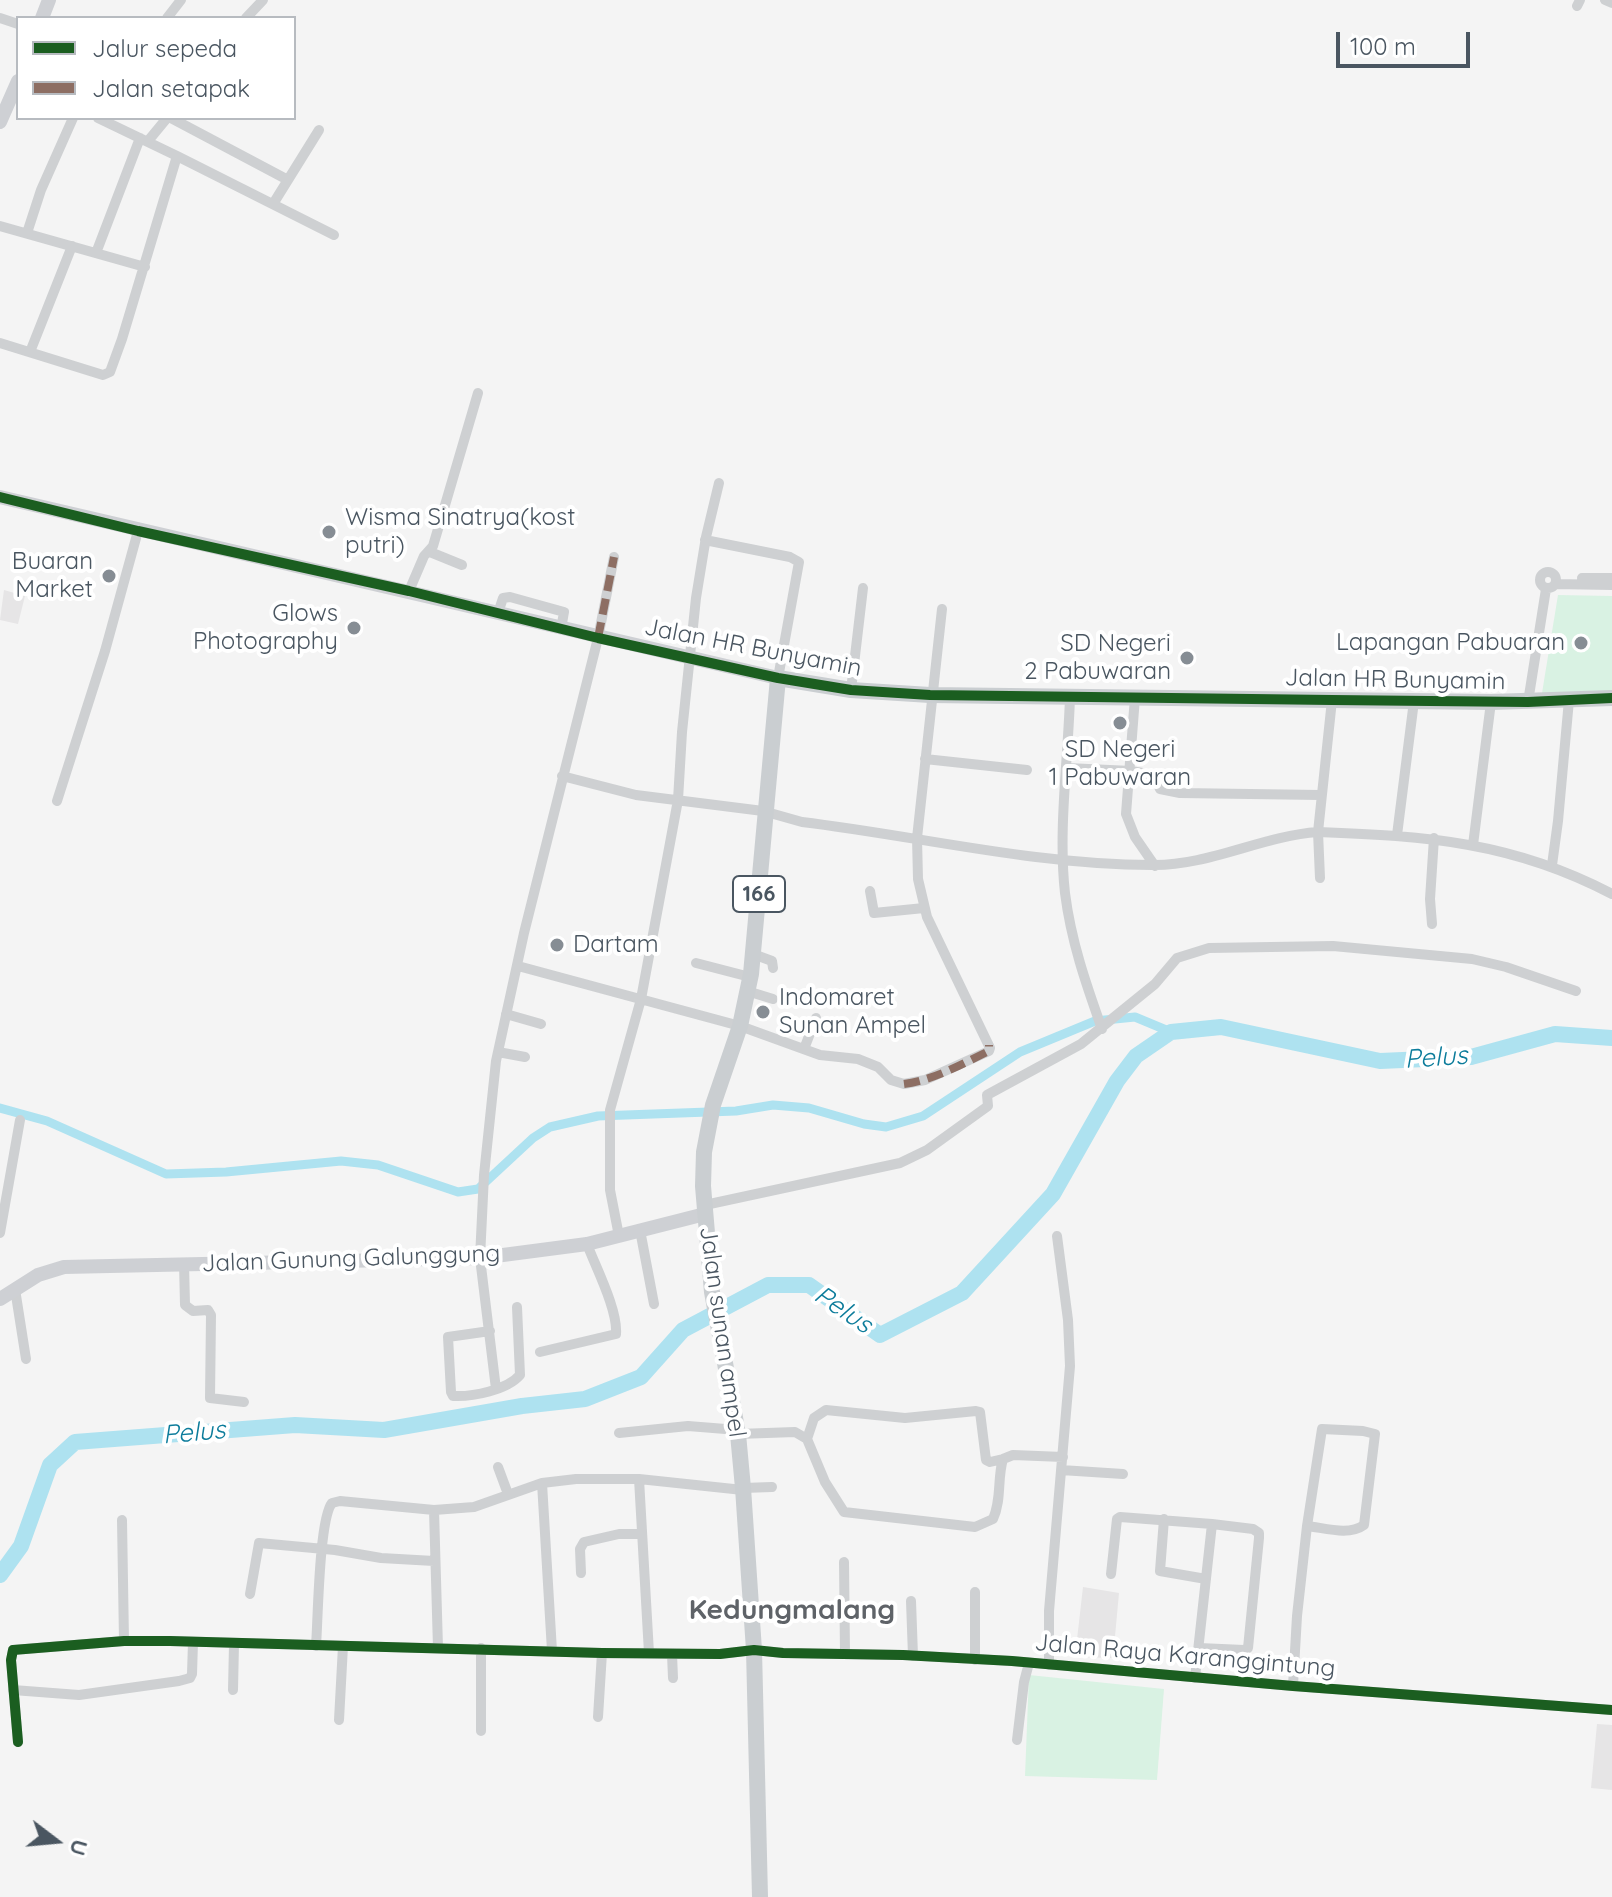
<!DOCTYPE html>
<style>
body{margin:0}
#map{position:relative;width:1612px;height:1897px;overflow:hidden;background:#f4f4f4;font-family:Quicksand,sans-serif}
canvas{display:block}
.legend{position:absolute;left:16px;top:16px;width:280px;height:104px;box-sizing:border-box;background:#fff;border:2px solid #b7bbc0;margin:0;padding:10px 14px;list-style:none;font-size:24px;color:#4a5661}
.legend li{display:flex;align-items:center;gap:16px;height:40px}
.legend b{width:40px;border:2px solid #b7bbc0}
.north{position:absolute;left:16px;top:1801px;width:80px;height:80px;-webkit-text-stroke:6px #fff;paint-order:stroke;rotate:106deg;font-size:22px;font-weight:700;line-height:32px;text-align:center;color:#4a5661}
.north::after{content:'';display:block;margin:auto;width:28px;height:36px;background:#4a5661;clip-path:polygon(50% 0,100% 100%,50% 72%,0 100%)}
.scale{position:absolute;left:1336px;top:32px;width:134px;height:36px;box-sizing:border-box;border:4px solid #4a5661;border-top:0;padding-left:10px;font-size:24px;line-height:28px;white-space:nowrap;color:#4a5661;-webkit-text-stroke:6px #fff;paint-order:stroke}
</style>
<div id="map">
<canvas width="1612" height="1897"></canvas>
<ul class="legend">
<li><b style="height:10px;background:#1b5e20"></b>Jalur sepeda</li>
<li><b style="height:10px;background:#8d6e63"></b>Jalan setapak</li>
</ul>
<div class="north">U</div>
<div class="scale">100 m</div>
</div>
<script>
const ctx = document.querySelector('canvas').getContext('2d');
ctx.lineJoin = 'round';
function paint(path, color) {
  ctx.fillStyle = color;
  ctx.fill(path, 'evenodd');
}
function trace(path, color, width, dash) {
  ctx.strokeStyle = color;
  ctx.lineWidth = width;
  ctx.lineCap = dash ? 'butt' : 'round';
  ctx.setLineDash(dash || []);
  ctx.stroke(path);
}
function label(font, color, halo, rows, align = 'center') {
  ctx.font = font + ' Quicksand,sans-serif';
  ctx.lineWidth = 8;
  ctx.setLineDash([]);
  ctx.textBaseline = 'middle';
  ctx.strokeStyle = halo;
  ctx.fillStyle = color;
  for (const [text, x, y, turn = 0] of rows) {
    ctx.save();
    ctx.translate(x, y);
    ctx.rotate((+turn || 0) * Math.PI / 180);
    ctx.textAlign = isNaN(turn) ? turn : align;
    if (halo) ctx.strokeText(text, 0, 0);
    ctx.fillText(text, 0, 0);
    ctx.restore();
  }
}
paint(new Path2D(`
 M4,590L25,596L18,624L0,620Z
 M1083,1587L1119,1593L1113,1658L1075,1657Z
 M1597,1724L1612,1725V1790L1591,1788Z`), '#e6e5e6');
paint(new Path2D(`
 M1558,595L1612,596V691L1542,693Z
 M1029,1675L1164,1689L1157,1780L1025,1776Z`), '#d9f2e3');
trace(new Path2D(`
 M0,1108L47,1121L166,1174L226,1172L341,1161L378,1165L458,1192L478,1189L533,1138L550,1127L598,1116L736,1111L773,1105L809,1108L864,1124L886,1127L923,1116L1020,1052L1095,1021L1135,1017L1171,1032`), '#aee2f0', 9);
trace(new Path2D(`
 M0,1575L21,1546L50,1465L75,1442L295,1425L384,1430L522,1406L585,1399L641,1377L683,1330L768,1285H809L880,1335L962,1293L1053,1194L1117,1081L1136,1056L1171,1032L1221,1027L1380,1061L1471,1057L1555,1034L1612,1038`), '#aee2f0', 16);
trace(new Path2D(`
 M1605,0L1612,3
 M1577,6L1580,0
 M0,18L18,24
 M167,18L181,0
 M246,18L263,0
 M171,118L288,180
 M148,141L167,118
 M177,156L334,235
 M273,204L319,130
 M0,226L145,267
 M27,233L41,190L73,118
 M96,253L140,138
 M0,343L103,375L110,372L122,339L177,156L98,118
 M30,352L72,246
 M705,540L790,557L799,562L778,678
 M430,552L462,565
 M1540 580a8 8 0 1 1 16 0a8 8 0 1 1-16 0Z
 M1582,578H1612
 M1555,584L1612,585
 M409,591L424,556L433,546L478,393
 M498,613L503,598L510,597L564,612L561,629
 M851,690L863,588
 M1070,697C1068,761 1058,831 1065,893C1071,941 1086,984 1102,1029
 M1135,697L1126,814L1135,837L1155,866
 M1332,700L1318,832C1427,836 1513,842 1612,894
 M1528,702L1546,589
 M925,759L1027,770
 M1067,768L1131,771L1154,775L1160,789L1180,793L1320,795
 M562,776L636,795L763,811L802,822C918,836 1035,865 1152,865C1208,866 1262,836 1318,832L1320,878
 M57,801L105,651L138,531
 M1397,835L1414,701
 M1473,845L1491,702
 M1552,865L1558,821L1569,700
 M870,891L874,913L924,908
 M1432,924L1430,899L1434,838
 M753,954L772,961L773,968
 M696,963L750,977
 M518,966L740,1026L820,1055L858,1059L878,1067L891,1080L904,1084L925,1080L989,1051L990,1048L927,917L918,879L917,838L942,609
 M747,991L773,999
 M506,1014L541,1024
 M804,1049L816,1018
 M498,1052L525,1057
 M705,1205L900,1163L927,1150L988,1106L987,1095L1081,1044L1155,984L1177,958L1209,948L1333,946L1472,959L1506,967L1576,991
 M640,1230L654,1304
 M0,1233L20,1120
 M619,1236L610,1190V1110L641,999L678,800L682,732L696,598L706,537L719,483
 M184,1263L185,1305L193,1311L208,1310L211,1315L210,1398L244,1402
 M15,1289L26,1359
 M490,1331L448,1337L451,1392L453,1396C473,1397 507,1390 520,1375L517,1307
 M540,1352L616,1334C618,1310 596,1268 587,1244
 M496,1389L480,1258L484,1175L496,1061L524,933L598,638L614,557
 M619,1433L688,1426L738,1430
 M738,1434L795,1432L807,1439L825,1482L844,1512L975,1527L993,1519C1002,1499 997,1479 1003,1459L1013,1455L1063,1457
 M807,1439L814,1418L826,1410L905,1418L976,1411L980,1412L986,1460L990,1462L1003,1459
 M498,1467L508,1494
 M1061,1470L1123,1474
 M639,1479L649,1653
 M542,1483L552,1651
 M743,1488L772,1487
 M434,1510L438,1648
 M1164,1519L1160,1571L1206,1579
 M122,1520L124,1641
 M844,1562L845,1654
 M581,1573L580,1549L584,1542L619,1534H642
 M1111,1574L1117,1519L1120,1517L1212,1524L1195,1678
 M975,1592V1660
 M250,1594L259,1543L335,1550L381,1558L434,1561
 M911,1601L913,1656
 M316,1646C318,1620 319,1519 332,1503L340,1501L434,1510L474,1507L542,1483L576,1479H639L743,1490
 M481,1648V1731
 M1199,1648L1244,1650L1248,1648L1259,1538V1533L1253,1529L1212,1524
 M672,1654L673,1678
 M1049,1665V1611L1070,1366L1068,1320L1057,1236
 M1293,1686L1297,1616L1307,1526C1325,1528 1349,1536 1364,1525L1375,1434L1363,1431L1322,1429L1307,1526
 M13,1690L79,1695L179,1681L190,1678L192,1674L193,1642
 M233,1690L234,1644
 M598,1717L602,1653
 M339,1720L343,1646
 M1017,1740L1024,1682L1029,1663
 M18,1742L11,1660L13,1650L124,1641H170L602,1653L720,1654L754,1650L783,1653L903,1655L1012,1661L1293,1686L1612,1710`), '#ced0d2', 10);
trace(new Path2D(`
 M42,18L49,0
 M0,122L18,81
 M0,497L778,678
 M0,1299L38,1275L64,1267L480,1258L587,1244L705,1214`), '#ced0d4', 14);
trace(new Path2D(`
 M760,1897L754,1650L743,1488L738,1434L712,1292L703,1186L704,1152L713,1105L740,1026L751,974L778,678L851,690L930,695L1491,702L1612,698`), '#caced1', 16);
trace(new Path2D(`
 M598,638L614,557
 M904,1084C934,1080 962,1064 989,1051V1045`), '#8d6e63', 8, [16, 8]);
trace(new Path2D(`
 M0,497L138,531L409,591L598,638L778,678L851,690L930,695L1332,700L1528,702L1612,698
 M18,1742L11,1660L13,1650L124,1641H170L602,1653L720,1654L754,1650L783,1653L903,1655L1012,1661L1293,1686L1612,1710`), '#1b5e20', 10);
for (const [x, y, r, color] of [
 [329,532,8,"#868d94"],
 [109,576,8,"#868d94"],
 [354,628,8,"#868d94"],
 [1581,643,8,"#868d94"],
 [1187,658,8,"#868d94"],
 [1120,723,8,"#868d94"],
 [557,945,8,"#868d94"],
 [763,1012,8,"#868d94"]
]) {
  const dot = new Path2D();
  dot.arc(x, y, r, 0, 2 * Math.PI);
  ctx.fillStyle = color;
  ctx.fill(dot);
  trace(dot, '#fff', 3);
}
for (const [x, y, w] of [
 [759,894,52]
]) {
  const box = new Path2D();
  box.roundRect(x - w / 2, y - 18, w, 36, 6);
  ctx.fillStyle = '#fff';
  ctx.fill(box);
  trace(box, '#4a5661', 2);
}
label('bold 22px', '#4a5661', null, [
 ["166",759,894]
]);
label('24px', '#4a5661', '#fff', [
 ["Wisma Sinatrya(kost",345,518,"left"],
 ["putri)",345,546,"left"],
 ["Buaran",93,562],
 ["Market",93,590],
 ["Glows",338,614],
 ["Photography",338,642],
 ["Lapangan Pabuaran",1565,643],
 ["SD Negeri",1171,644],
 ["2 Pabuwaran",1171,672],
 ["SD Negeri",1120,750,"center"],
 ["1 Pabuwaran",1120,778,"center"],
 ["Dartam",573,945,"left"],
 ["Indomaret",779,998,"left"],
 ["Sunan Ampel",779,1026,"left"]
], 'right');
label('24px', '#4a5661', '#fff', [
 ["Jalan HR Bunyamin",753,648,11],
 ["Jalan HR Bunyamin",1395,680,1],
 ["Jalan Gunung Galunggung",351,1259,-2],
 ["Jalan sunan ampel",722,1332,82],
 ["Jalan Raya Karanggintung",1185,1656,5]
]);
label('italic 26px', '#0c7c9b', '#fff', [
 ["Pelus",1436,1058,-4],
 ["Pelus",843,1310,34],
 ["Pelus",194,1433,-5]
]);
label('bold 28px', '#5f6368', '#fff', [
 ["Kedungmalang",792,1611]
]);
</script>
